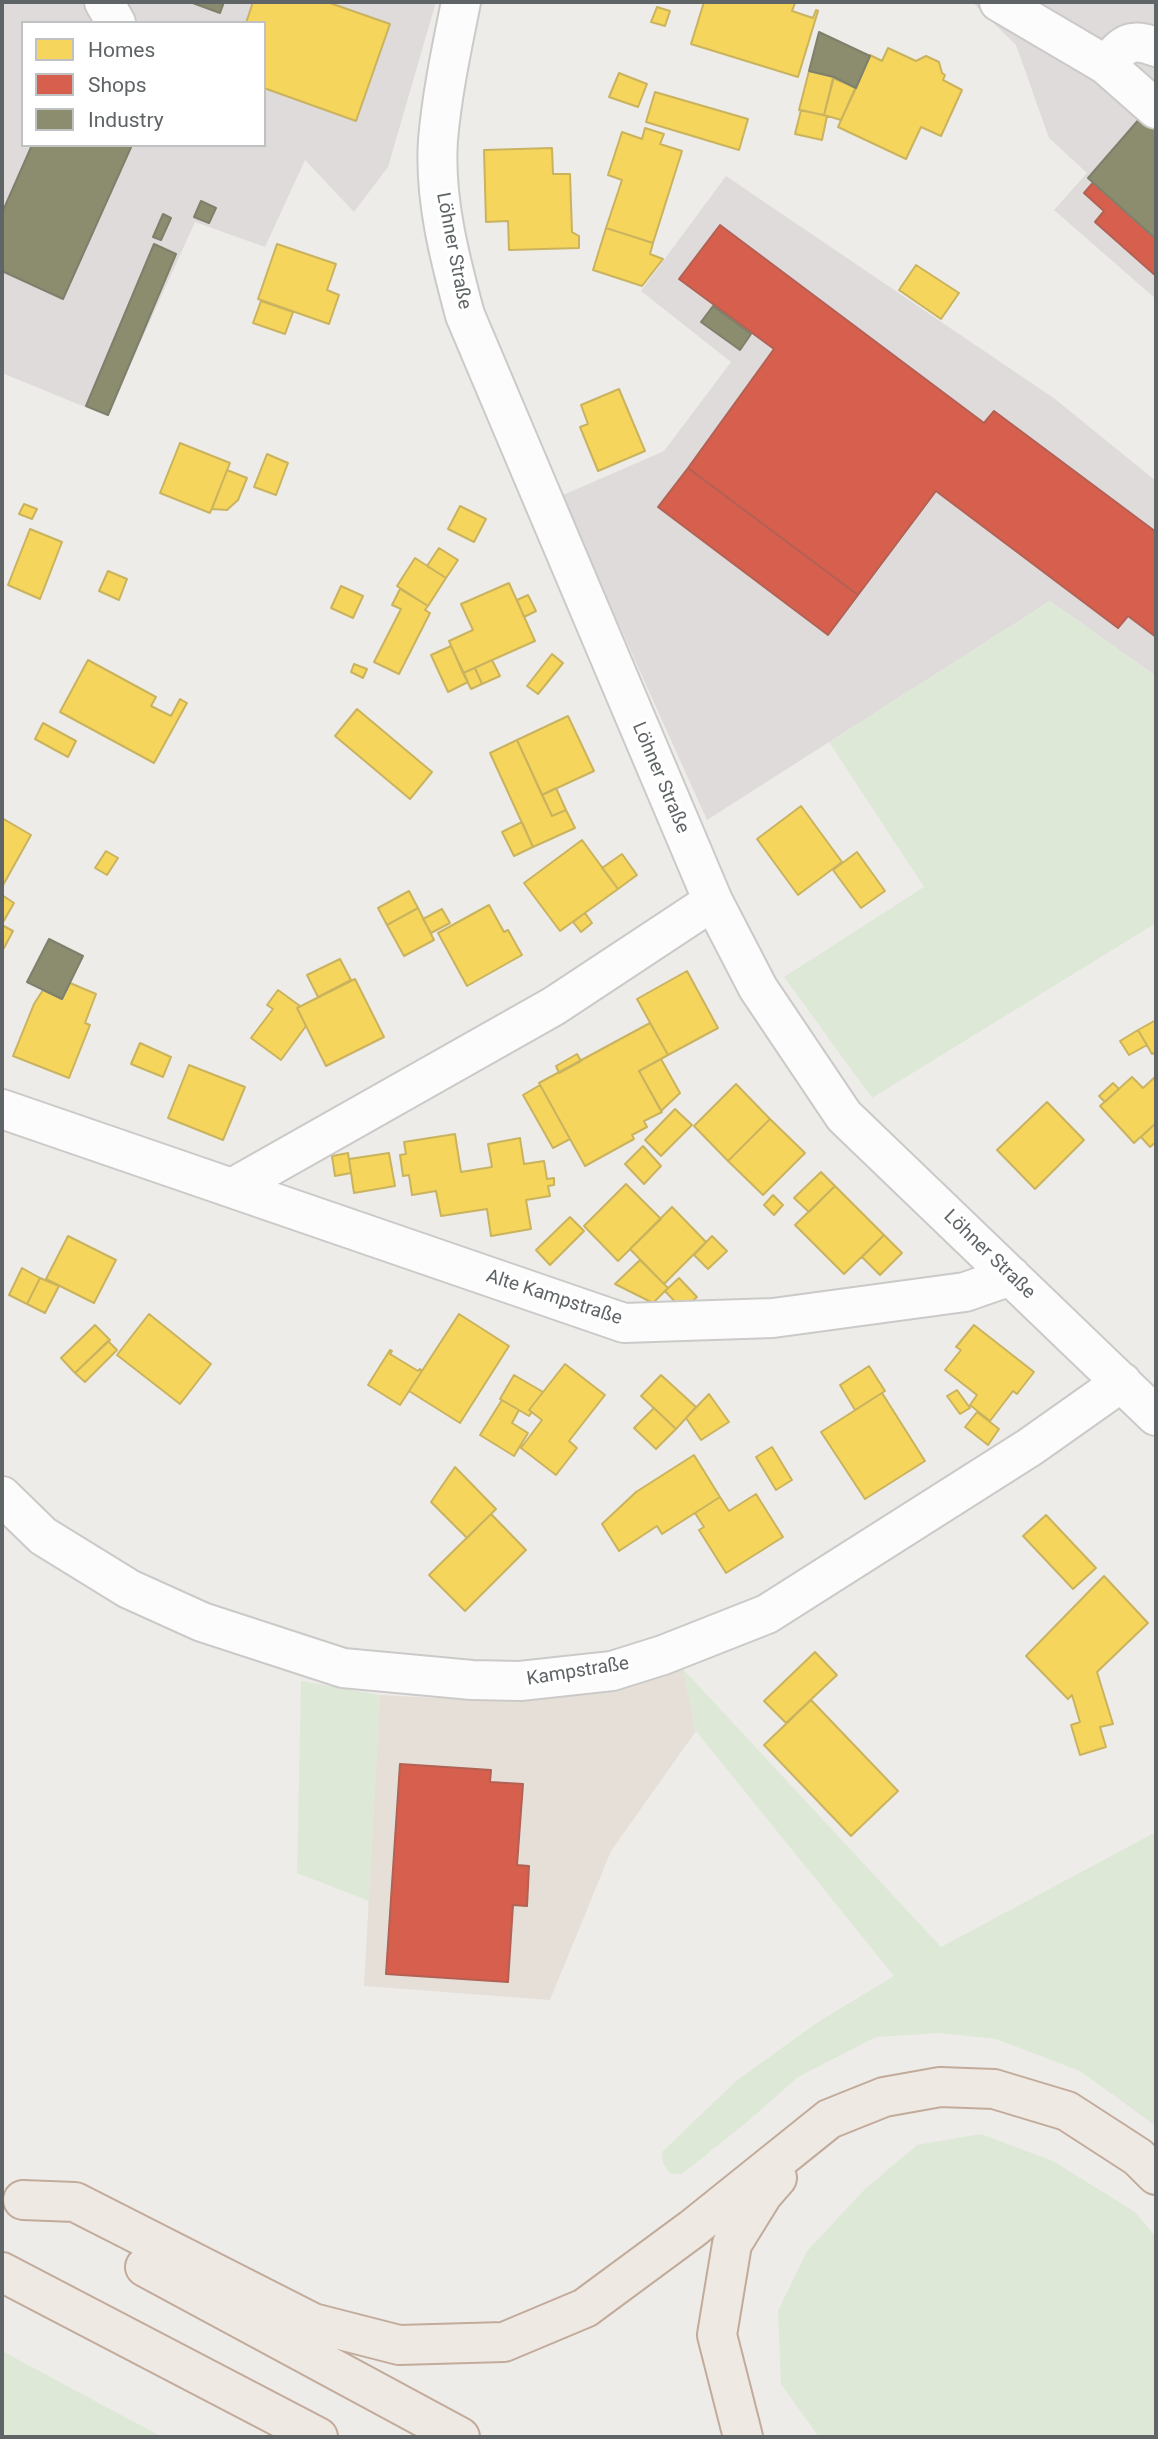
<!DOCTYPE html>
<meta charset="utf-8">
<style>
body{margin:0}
#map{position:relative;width:1158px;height:2439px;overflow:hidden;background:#eeece9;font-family:Roboto,sans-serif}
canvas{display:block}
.frame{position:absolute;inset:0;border:4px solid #5f6466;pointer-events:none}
.legend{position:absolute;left:21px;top:21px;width:245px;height:126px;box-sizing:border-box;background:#fff;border:2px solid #bfc1c2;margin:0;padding:9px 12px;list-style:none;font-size:21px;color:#5f6466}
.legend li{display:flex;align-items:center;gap:14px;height:35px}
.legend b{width:35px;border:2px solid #bfc1c2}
</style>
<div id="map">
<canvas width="1158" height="2439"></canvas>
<div class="frame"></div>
<ul class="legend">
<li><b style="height:19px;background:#f6d55c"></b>Homes</li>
<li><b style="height:19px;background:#d6604d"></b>Shops</li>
<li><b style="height:19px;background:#8c8c6e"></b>Industry</li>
</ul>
</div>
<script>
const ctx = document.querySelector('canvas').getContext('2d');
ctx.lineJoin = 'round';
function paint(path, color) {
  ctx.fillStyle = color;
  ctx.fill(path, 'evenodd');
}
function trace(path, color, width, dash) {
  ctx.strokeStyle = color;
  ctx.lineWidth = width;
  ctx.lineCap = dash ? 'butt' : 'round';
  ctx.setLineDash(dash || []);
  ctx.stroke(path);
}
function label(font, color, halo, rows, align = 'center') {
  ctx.font = font + ' Roboto,sans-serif';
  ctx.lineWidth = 7;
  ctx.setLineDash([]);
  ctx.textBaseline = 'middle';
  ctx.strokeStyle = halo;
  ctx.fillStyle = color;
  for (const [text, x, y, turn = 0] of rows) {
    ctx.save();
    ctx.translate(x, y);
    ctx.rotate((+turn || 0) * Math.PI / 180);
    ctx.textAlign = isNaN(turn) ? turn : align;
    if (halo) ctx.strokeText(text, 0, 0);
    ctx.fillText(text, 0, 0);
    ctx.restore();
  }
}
paint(new Path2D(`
 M683,1669L696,1731L611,1851L550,2000L364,1986L380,1695L517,1702L622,1686Z`), '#e6dfd8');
paint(new Path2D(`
 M2,2H436L388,167L354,212L305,160L265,247L195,222L107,416L2,373ZM23,23H264V145H23Z
 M972,2H1151L1156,5V299L1054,210L1087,173L1049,138L1016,45Z
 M726,176L1055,399L1156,481V676L1050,601L707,820L561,496L664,451L731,362L641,291Z`), '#dedbda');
paint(new Path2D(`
 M1050,601L1156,676V923L872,1098L784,977L924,887L829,742Z
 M683,1669L941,1947L1156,1832V2126L1080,2071L996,2039L939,2033L876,2037L798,2077L747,2122L682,2174H670L663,2163L662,2152L736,2081L818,2022L894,1976L696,1731Z
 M301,1681L380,1695L369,1901L297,1873Z
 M981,2134L1053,2161L1135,2212L1156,2237V2437H819L781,2384L778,2311L807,2251L865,2189L917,2145Z
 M2,2351L162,2437H2Z`), '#dde8d7');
const homes = new Path2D(`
 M253,2H327L390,24L356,121L264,88V23H246Z
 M704,2H790L795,3L792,11L813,18L816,10L818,11L798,77L691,44Z
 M657,7L670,11L665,26L651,22Z
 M888,48L916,61L926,56L939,62L942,73L945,75L943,80L962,90L941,136L921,127L906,159L838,127L870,55L882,61Z
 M809,71L834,77L824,115L799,110Z
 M619,73L647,84L638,107L609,97Z
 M833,78L856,88L841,120L824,115Z
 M655,92L748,119L739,150L646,122Z
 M801,110L827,116L822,140L795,134Z
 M645,128L664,134L660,144L682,151L653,243L606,228L622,180L608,175L622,132L642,139Z
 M552,148L553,174H570L572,232L579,236V248L509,250L508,221L486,222L484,150Z
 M606,228L653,243L650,254L663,259L642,286L593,270Z
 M277,244L336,264L327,290L339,295L329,324L258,299Z
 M916,265L959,293L941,319L899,290Z
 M261,301L293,312L285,334L253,323Z
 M619,389L645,451L598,471L580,427L588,424L581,405Z
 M180,443L230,463L210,513L160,493Z
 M267,454L288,463L276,495L254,487Z
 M227,470L247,478L238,500L227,510L212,509Z
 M24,504L37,509L32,519L19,514Z
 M460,506L486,519L474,542L448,529Z
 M30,529L62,542L40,599L8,585Z
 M439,548L458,560L446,578L427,566Z
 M415,558L446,578L428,606L397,586Z
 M108,571L127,579L119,600L99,591Z
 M509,583L535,641L463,673L449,641L473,630L461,604Z
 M341,586L363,596L353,618L331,608Z
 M400,589L428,606L425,610L430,613L399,674L374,662L401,609L392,605Z
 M528,595L536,611L524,617L517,600Z
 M451,646L468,682L448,692L431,655Z
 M552,654L563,663L538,694L527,686Z
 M88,660L156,697L151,706L171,716L180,699L187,703L154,763L60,712Z
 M492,660L500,676L482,684L475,668Z
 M354,664L367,669L363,678L351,672Z
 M475,668L482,684L471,689L463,673Z
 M357,709L432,772L410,799L335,736Z
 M568,716L594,771L542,795L517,740Z
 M43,723L76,741L68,757L35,739Z
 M517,740L552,816L566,810L575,828L533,847L490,753Z
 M556,788L566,810L552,816L542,795Z
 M801,806L842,862L798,895L757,839Z
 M2,818L31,835L2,887Z
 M522,822L533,847L514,856L502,832Z
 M582,840L618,889L560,931L524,883Z
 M106,851L118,858L107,875L95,868Z
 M857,852L885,891L861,908L833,870Z
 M622,854L637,875L618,889L602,868Z
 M409,891L418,908L387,925L378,908Z
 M2,895L14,903L2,924Z
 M489,905L504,932L508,930L522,955L467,986L438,933Z
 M418,908L434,940L404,956L387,925Z
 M442,909L450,923L431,933L423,919Z
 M585,913L592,923L581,932L573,922Z
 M2,925L13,931L4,948L2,947Z
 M340,959L351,980L318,997L307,975Z
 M687,971L718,1028L668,1055L637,999Z
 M355,979L384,1037L326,1066L297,1008Z
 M70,983L96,994L85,1023L90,1025L69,1078L13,1056L34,1004L43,990L62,999Z
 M278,990L300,1006L297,1008L306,1026L281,1060L251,1038L273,1009L267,1005Z
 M1156,1020V1052L1152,1054L1138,1030Z
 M650,1023L668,1055L639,1071L662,1112L644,1121L647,1127L632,1135L634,1139L585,1166L539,1083Z
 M1138,1030L1147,1045L1129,1055L1120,1041Z
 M140,1043L171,1057L163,1077L131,1064Z
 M577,1054L581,1061L559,1073L556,1066Z
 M661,1059L680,1093L661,1111L639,1071Z
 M189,1065L245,1087L223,1140L168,1118Z
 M1156,1076V1123L1134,1143L1100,1106L1132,1077L1143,1088Z
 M1113,1083L1119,1089L1105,1102L1099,1096Z
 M736,1084L770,1119L728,1161L694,1126Z
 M540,1085L570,1139L553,1148L523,1095Z
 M1047,1102L1084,1140L1035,1189L997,1150Z
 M675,1109L692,1125L661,1156L645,1140Z
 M770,1119L805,1153L763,1195L728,1161Z
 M1156,1123V1142L1150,1147L1141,1137Z
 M455,1134L461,1172L492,1167L488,1144L520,1138L524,1164L544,1161L547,1179L554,1178V1185L548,1186L550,1196L526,1200L531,1229L491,1236L487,1209L441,1216L436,1191L412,1195L409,1175L403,1176L400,1155L406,1154L404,1142Z
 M643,1146L661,1166L644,1184L625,1164Z
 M348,1153L351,1173L335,1176L332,1156Z
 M389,1153L395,1186L354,1193L349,1159Z
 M821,1172L835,1186L809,1212L794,1198Z
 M626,1184L661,1219L618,1261L584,1226Z
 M835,1186L884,1235L844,1274L795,1225Z
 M773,1195L783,1205L774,1215L764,1205Z
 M672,1207L706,1242L664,1284L630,1249Z
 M570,1217L584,1231L550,1265L536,1250Z
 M884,1235L902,1253L880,1275L862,1257Z
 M68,1236L116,1260L94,1303L46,1279Z
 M712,1236L727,1251L708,1269L694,1255Z
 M640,1260L668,1288L653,1303L615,1284Z
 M22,1268L40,1278L27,1304L9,1295Z
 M40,1278L59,1286L45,1313L27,1304Z
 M679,1278L697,1297L689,1304L678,1305L665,1291Z
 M149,1314L211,1364L180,1404L117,1355Z
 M459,1314L509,1346L460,1423L409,1391Z
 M95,1325L110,1340L75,1373L61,1358Z
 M974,1325L1034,1372L1017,1394L1013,1391L990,1421L970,1405L977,1395L945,1370L961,1350L956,1347Z
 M108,1341L117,1350L85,1382L75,1373Z
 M390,1350L392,1351L390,1354L418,1371L420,1369L422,1371L400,1405L368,1385Z
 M565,1364L605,1395L569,1441L577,1448L556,1475L521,1448L542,1420L529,1410Z
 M869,1366L885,1391L855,1410L840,1385Z
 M514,1375L543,1392L529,1410L532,1412L529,1416L500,1399Z
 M661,1375L696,1407L676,1429L641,1396Z
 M957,1390L970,1408L960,1414L947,1396Z
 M882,1393L925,1461L865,1499L821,1432Z
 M709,1394L729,1422L701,1440L686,1418Z
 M502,1400L519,1410L512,1423L528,1433L514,1456L480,1435Z
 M654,1408L676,1429L656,1449L634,1428Z
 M977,1412L999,1429L988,1445L965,1427Z
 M772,1447L792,1480L776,1490L756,1457Z
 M694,1455L720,1497L662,1534L657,1526L619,1551L602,1524L636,1492Z
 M455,1467L496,1509L467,1538L431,1502Z
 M756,1494L783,1537L726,1573L699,1530L704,1527L695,1513L720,1497L729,1511Z
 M491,1514L526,1550L465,1611L429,1575Z
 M1046,1515L1096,1568L1073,1589L1023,1536Z
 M1104,1576L1148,1623L1097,1672L1113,1724L1100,1727L1106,1747L1080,1755L1071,1725L1080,1722L1072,1695L1068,1699L1026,1656Z
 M815,1652L837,1675L786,1723L764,1701Z
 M811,1700L898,1791L851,1836L764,1745Z`);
paint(homes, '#f6d55c');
trace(homes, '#c9b35f', 2);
const shops = new Path2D(`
 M1097,178L1156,230V276L1095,222L1104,211L1084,193Z
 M720,225L984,423L994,411L1156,532V637L1128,616L1118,628L936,491L858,595L688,468L774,349L679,279Z
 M688,468L858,595L828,635L658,507Z
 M400,1764L491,1770L490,1782L523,1784L517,1865L529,1866L527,1906L513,1905L508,1982L386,1974Z`);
paint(shops, '#d6604d');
trace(shops, '#b26154', 2);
const industry = new Path2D(`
 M190,2H224L220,13Z
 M819,32L870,56L856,88L834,77L809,71Z
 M1141,117L1156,131V239L1088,178Z
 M32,145H132L63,299L2,271V213Z
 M201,201L216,208L209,223L194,217Z
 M163,214L171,218L161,240L153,237Z
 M154,244L176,254L108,415L86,406Z
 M713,306L751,334L740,350L701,322Z
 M49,939L83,956L62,999L27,982Z`);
paint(industry, '#8c8c6e');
trace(industry, '#7e806c', 2);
const minor = new Path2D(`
 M104,2L116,23
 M461,2C452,47 442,93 438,140C434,199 450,259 465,315L713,901L758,988L844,1116L1156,1416
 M999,2L1106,65L1156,109
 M1106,65C1124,44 1129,37 1156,47
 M2,1109L624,1323L773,1318L965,1292L1011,1276
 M232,1188L554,1006L713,901
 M2,1496L43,1536L129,1589L202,1622L343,1668L472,1680L520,1681L612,1671L663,1655L767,1614L1030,1447L1122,1382`);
const highway = new Path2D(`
 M23,2200L75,2202L313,2323L399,2345L504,2342L585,2308L692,2229L829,2119L884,2097L940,2087L994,2089L1067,2111L1138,2157L1156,2175
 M145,2267L460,2437
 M2,2272L318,2437
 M743,2437L717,2335L732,2244L763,2194L777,2178`);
trace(minor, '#cbcac9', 42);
trace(highway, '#c2ab9a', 42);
trace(minor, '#fcfcfc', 38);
trace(highway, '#efe9e3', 38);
label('19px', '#5f6466', '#fff', [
 ["Löhner Straße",453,251,79],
 ["Löhner Straße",660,778,67],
 ["Löhner Straße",989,1255,44],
 ["Alte Kampstraße",554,1298,18],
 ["Kampstraße",578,1672,-9]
]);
</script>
